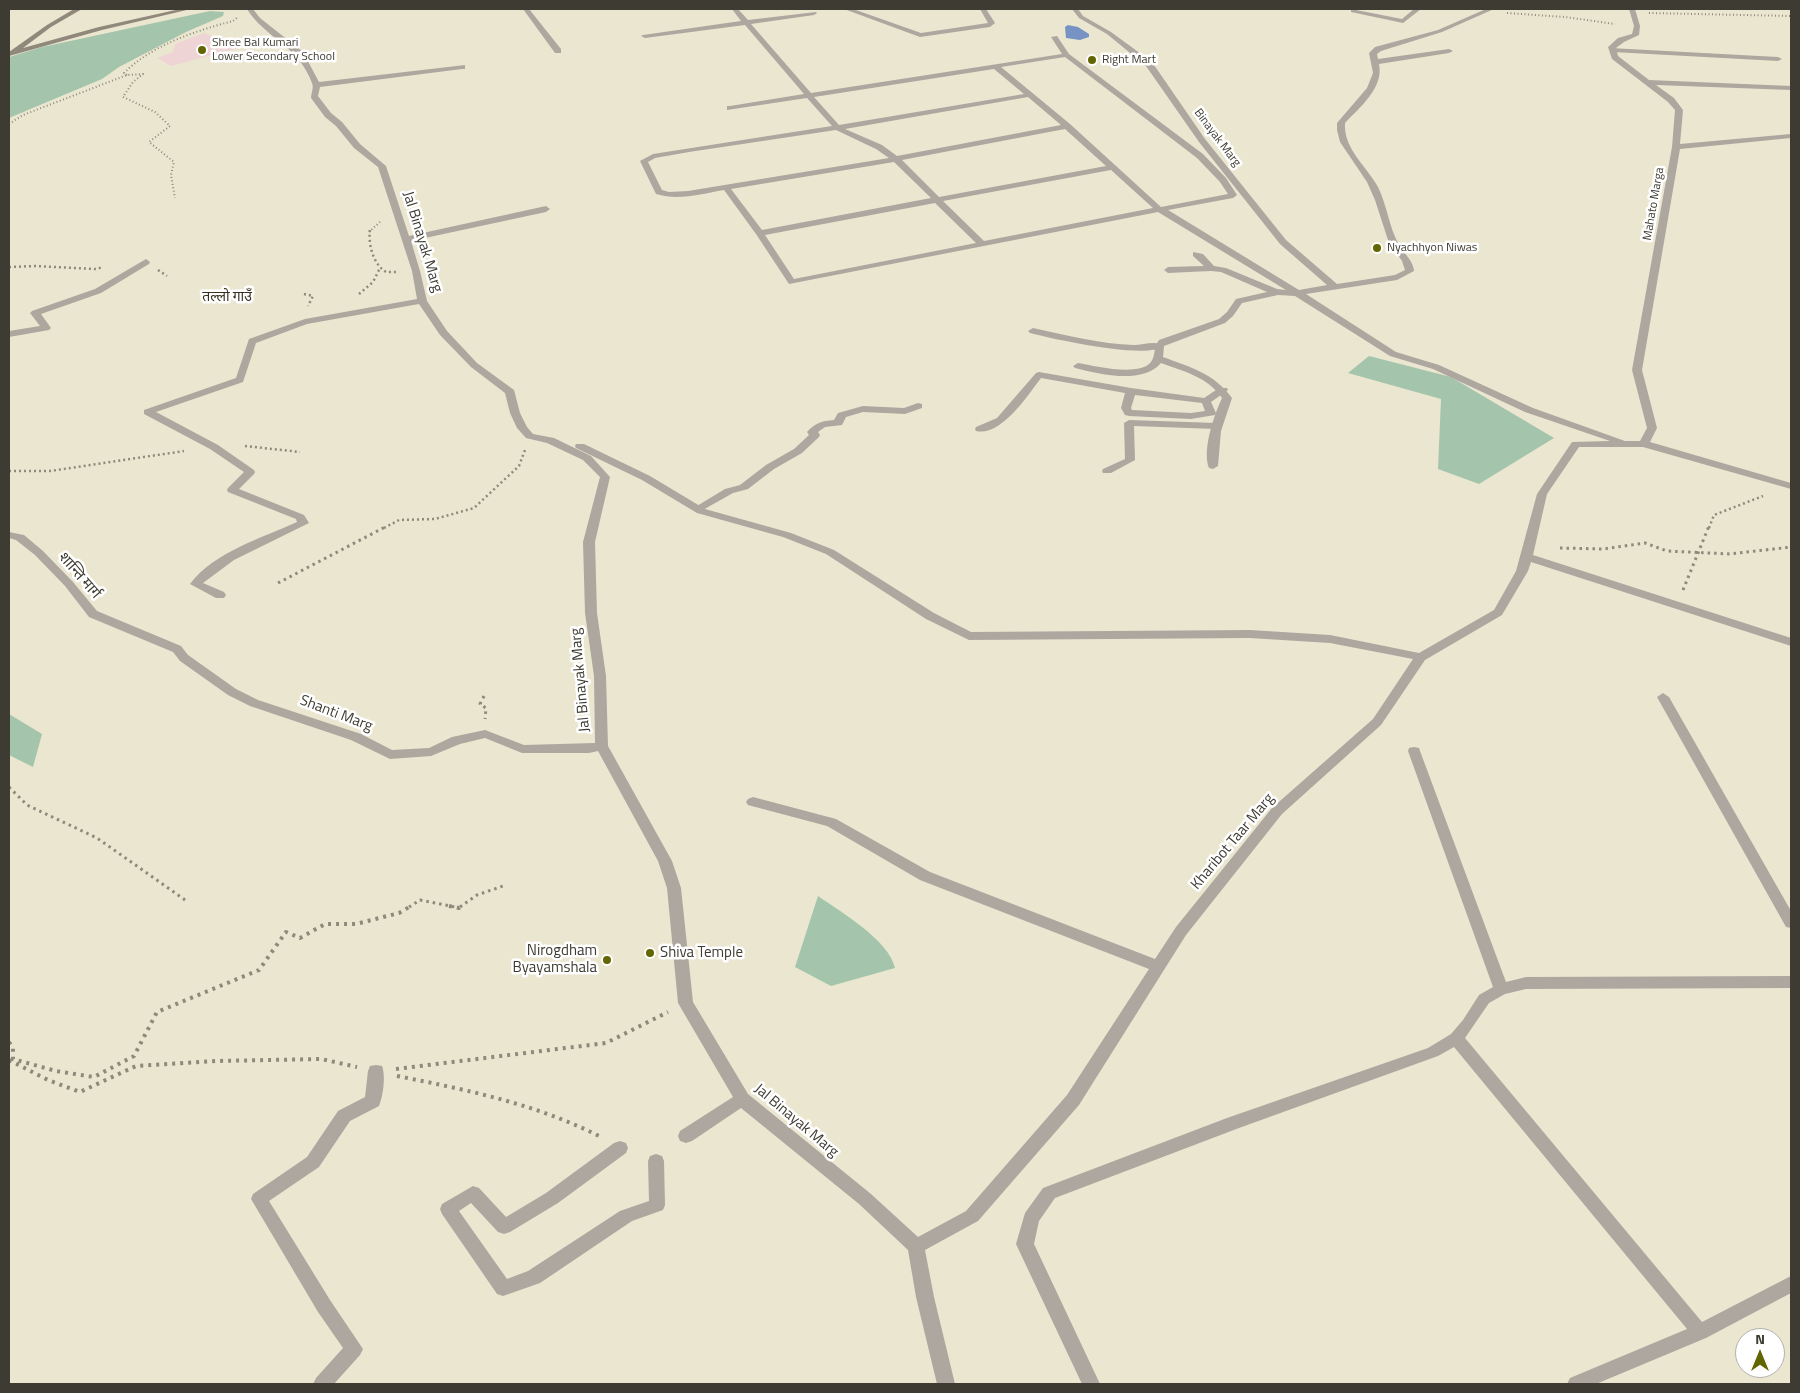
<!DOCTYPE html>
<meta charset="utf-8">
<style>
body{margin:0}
#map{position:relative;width:1800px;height:1393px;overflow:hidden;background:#ebe6d0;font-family:"Titillium Web",sans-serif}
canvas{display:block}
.frame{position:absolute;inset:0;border:10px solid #3d3b32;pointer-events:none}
.north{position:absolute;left:1735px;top:1328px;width:50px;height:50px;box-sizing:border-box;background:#fff;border:1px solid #b1b1ad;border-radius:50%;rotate:0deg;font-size:14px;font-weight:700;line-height:20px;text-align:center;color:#3d3b32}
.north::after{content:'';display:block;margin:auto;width:18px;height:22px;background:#636600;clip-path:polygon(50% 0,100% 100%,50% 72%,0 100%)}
</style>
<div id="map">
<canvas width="1800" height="1393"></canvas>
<div class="frame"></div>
<div class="north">N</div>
</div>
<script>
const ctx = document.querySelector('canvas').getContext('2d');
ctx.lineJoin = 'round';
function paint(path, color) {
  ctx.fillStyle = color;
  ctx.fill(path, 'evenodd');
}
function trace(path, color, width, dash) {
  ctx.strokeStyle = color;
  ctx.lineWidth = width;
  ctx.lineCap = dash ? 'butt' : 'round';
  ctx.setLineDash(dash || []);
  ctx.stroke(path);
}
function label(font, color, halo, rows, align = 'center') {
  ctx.font = font + ' "Titillium Web","Noto Sans Devanagari",sans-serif';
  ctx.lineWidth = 5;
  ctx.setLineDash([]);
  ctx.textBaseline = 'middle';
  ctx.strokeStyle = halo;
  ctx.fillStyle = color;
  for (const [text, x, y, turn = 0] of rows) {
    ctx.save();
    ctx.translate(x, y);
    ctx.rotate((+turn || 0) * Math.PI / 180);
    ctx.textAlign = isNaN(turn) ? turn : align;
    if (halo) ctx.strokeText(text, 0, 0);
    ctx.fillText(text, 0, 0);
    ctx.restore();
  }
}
paint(new Path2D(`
 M204,33L238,48L171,66L157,58L173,52L175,44Z`), '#efd4d5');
paint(new Path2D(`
 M210,11L224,12L223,16L186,32L119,67L102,79L9,118V57L42,47Z
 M1369,356L1451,377L1554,438L1479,484L1438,469L1441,399L1348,373Z
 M9,714L42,734L33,767L9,755Z
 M818,896C841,912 889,940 895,968L831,986L795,967Z`), '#a4c5ab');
paint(new Path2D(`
 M1068,25L1078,27L1089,34V37L1080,40L1066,38L1065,27Z`), '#7693c4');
trace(new Path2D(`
 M1507,13L1565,17L1615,24
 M1649,13L1791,16
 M127,75L124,73C152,45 195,31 233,21L238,17
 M9,124L23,115L127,75L143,74L133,82L123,97L155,112L170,126L149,142L174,162L171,175L175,198
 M369,232L381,221`), '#8e8a7b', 2, [1, 2.5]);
trace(new Path2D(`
 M370,230C368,244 373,264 386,272H398
 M9,267L36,266L96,269L103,267
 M158,270L167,276
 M304,294L313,296L308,306
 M359,294L373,282L380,268
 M245,446L300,452
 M9,471H50L184,451
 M384,528L399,520L435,519L474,508L519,466L525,450
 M1709,528L1714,515L1763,496`), '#8e8a7b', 2.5, [2, 3]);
trace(new Path2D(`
 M1560,548L1603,549L1645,543L1667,551L1730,554L1791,547
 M278,583L387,526
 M1683,590L1709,526
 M484,696L480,704L486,708L485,719
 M9,787L27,805L97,838L188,902
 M409,907L420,900L455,907
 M460,907L477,895L503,886`), '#8e8a7b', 3, [2.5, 4]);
trace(new Path2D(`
 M449,906L459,908L462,906
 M9,1042L13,1048V1059L56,1071L94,1077L134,1056L157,1012L259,970L286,932L300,938L325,924H356L399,913L411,906
 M9,1060L48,1080L80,1092L136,1066L216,1061L321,1059L357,1067
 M396,1069L606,1043L668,1012
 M397,1076C468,1090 536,1104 601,1137`), '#8e8a7b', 4, [3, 5]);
paint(new Path2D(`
 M1610,48L1778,57L1782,59L1778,61L1613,52H1610Z
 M1033,328C1066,335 1100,344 1134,345C1143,345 1157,340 1164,346C1147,360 1053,339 1030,333L1028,331Z
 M1039,372L1131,388L1204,398L1219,388H1227L1228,390L1211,402L1216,413L1215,415L1191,419L1129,416L1125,415L1121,408L1125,393L1041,378C1028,395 1001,437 976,431L975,429L976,427L997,418L1036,373ZM1135,395L1202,403L1205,411L1191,413L1132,410L1131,408Z
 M918,403L922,404V408L905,414L863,412L846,417L842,425L825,427L818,432L820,435L819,437L802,453L774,469L748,489L733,493L701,511L697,512L692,509L725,489L740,485L766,465L794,449L809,435L807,432C815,423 822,421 834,420L838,413L863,406L904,408Z
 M1129,420L1216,423L1221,426L1216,429L1134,426L1135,460L1111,473H1103L1102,471L1103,469L1125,459L1124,423Z`), '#ada79f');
paint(new Path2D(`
 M247,9H253L260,18L303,52L319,82L465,65V69H462L320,87L318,96L331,113L342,122L360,144L386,166L409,236L546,206L550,209L546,212L411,241L420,271L427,301L447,331L477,363L514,390L520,413L527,427L533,434L554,438L591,456L610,477L595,542L597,613L606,676L608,746L672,861L681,888L693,1002L748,1094L871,1194L918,1237L966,1211L1067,1095L1149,969L920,880L827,826L748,805L746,802L748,799L753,797L836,819L930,872L1155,959L1176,927L1272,808L1373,719L1413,659L1330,643L1250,638L969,640L926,619L826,554L783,537L697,513L642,480L576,448L575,446L576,444H584L650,476L705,509L791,533L834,550L934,613L971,632L1250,630L1330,635L1419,653L1494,610L1516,571L1537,494L1572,442L1610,441L1525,412L1433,369L1390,356L1295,296L1278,295L1242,303L1233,316L1225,323L1164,346L1163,357C1190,367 1215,374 1232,398L1221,431L1218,466L1213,469L1209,468C1202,450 1214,415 1222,398C1208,377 1183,371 1161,363C1142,385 1099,374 1075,368L1073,366L1078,363C1095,366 1139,377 1151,362C1156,355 1153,348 1159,340L1219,319L1227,312L1236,299L1267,292L1221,272L1211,271L1168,273L1164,270L1168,267L1204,266L1193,256V252L1203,254L1214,266L1226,268L1277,289L1286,290L1158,212L789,284L756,234L724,190C701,194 678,201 656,194L640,161L653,154L832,126L807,98L727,110V106H730L804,94L745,25L645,38L641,36L643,35L741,21L732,9H738L748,20L816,12L817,13L814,15L751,24L811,93L1062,54L1051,37L1057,36L1069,54L1203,154L1226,178L1237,195L1233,198L1168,210L1299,290L1327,285L1280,244L1199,142L1146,66L1107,34L1079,18L1072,9H1078L1083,16L1111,32L1152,62L1205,139L1286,240L1337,284L1395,275L1405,270L1402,261L1388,240L1375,200L1367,182L1340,142L1337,130V123L1367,88L1373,73L1369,53L1375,47L1438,30L1486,9H1494L1442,32L1381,51L1377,54L1378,59L1449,49L1453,51L1449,53L1379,64C1384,88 1360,107 1345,123C1343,148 1367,167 1378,187C1387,205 1389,227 1399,245C1404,254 1413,260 1414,271L1397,280L1306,294L1396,352L1439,365L1533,408L1625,441H1640L1647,428L1632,370L1672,147L1675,110L1668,102L1612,59L1608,47L1618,38L1632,34L1634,26L1629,9H1635L1640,26L1639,35L1624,42L1616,48L1618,56L1649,80L1791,86V90L1656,85L1674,98L1683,110L1680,144L1791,134V138L1680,149L1642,370L1657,428L1650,442L1791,483V489L1643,447H1579L1547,494L1533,555L1791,638V646L1531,562L1528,571L1502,615L1425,660L1381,725L1282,814L1186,935L1079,1105L978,1221L925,1250L934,1297L955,1384H937L916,1297L908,1250L859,1204L741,1108L692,1141L686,1143L680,1141L678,1136L680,1131L733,1097L678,1003L667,888L658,861L598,751L589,753H522L485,738L460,744L431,756L390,759L351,740L250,706L228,695L180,661L173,652L89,617L65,586L35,555L16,540L9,538V532L24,535L43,551L73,582L97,611L181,646L188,655L236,689L258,700L361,734L392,750L429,748L452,737L485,730L524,745L595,743L594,676L585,613L583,542L600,477L583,460L547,443L526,438L517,428L510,413L505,393L471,367L440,335L419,304L307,324L256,343L243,382L156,412L218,445L254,470L255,472L254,474L239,489L304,515L309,523L234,560L203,583L224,592L226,595L224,598H216L190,584C214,552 262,538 297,522L296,519L228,492L227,490L228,488L244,472L210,449L144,414V410L236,378L249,339L305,319L417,299L412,271L378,167L354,148L336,126L325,117L311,98C311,93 314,88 312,83C299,46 265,38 247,9ZM1065,57L1197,158L1220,182L1228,194L1161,207L1070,124L1001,67ZM994,69L1024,94L839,125L814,97ZM1028,97L1061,125L897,156L882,145L845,129ZM1065,129L1106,166L939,197L902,160ZM836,130L876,149L889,158L688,191L669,192L662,190L648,162L655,158L689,152ZM894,162L931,198L762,230L731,189ZM1111,170L1153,208L984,241L943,201ZM935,203L976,243L794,279L765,235Z
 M523,9H529L561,49V53H555Z
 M844,9H853L921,33L988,23L980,9H986L995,23L990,27L920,37Z
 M1351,9L1402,19L1414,9H1421L1403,23L1351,12Z
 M146,259L150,262L149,264L101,293L41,314L51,328L49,330L9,337V331L40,326L30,313L32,311L95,289Z
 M1663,693L1669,697L1791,911V928L1786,927L1657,697Z
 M1414,747L1419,748L1420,751L1506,982L1526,977L1791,976V988L1526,989L1505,994L1489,1003L1465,1038L1702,1322L1791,1276V1293L1706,1338L1596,1384H1567L1570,1378L1687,1329L1454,1047L1438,1056L1239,1128L1055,1198L1039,1221L1034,1244L1100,1384H1082L1016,1244L1025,1213L1043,1188L1227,1118L1428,1048L1451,1034L1463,1020L1479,995L1493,987L1408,751L1409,748Z
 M376,1065L382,1066C386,1076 383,1097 379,1106L350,1121L319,1167L269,1201L330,1300L363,1349L360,1355L334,1384H313L316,1378L343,1348L318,1312L251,1199L253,1194L307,1157L338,1111L365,1097L368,1071L370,1066Z
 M620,1141L626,1143L628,1148L626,1153L558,1203L510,1232L504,1234L498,1232L471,1203L459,1211L507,1279L528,1271L620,1211L649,1201L648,1161L650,1156L656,1154L662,1156L664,1161L665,1205L663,1210L632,1221L540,1283L503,1296L497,1294L442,1214L440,1209L442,1204L473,1186L479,1188L506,1217L546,1193L614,1143Z`), '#ada79f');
paint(new Path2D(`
 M74,9H82L51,27L23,48L99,27L180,9H191L102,30L9,56V52L47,25Z`), '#91887c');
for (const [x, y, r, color] of [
 [202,50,5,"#636600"],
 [1092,60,5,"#636600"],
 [1377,248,5,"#636600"],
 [650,953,5,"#636600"],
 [607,960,5,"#636600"]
]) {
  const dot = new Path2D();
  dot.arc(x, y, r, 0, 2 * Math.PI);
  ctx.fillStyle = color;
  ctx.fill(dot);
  trace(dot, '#fff', 2);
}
label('12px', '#3d3b32', '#fff', [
 ["Shree Bal Kumari",212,43],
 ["Lower Secondary School",212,57],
 ["Right Mart",1102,60],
 ["Nyachhyon Niwas",1387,248]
], 'left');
label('12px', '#3d3b32', '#fff', [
 ["Binayak Marg",1217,138,53],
 ["Mahato Marga",1654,204,-80]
]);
label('14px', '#35311f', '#fff', [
 ["तल्लो गाउँ",227,298]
]);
label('15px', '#3d3b32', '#fff', [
 ["Jal Binayak Marg",422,242,73],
 ["शान्ति मार्ग",79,576,49],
 ["Jal Binayak Marg",581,680,-95],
 ["Shanti Marg",336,714,21],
 ["Kharibot Taar Marg",1233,842,-50],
 ["Jal Binayak Marg",796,1121,40]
]);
label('15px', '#3d3b32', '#fff', [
 ["Nirogdham",597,951],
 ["Byayamshala",597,968],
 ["Shiva Temple",660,953,"left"]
], 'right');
</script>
